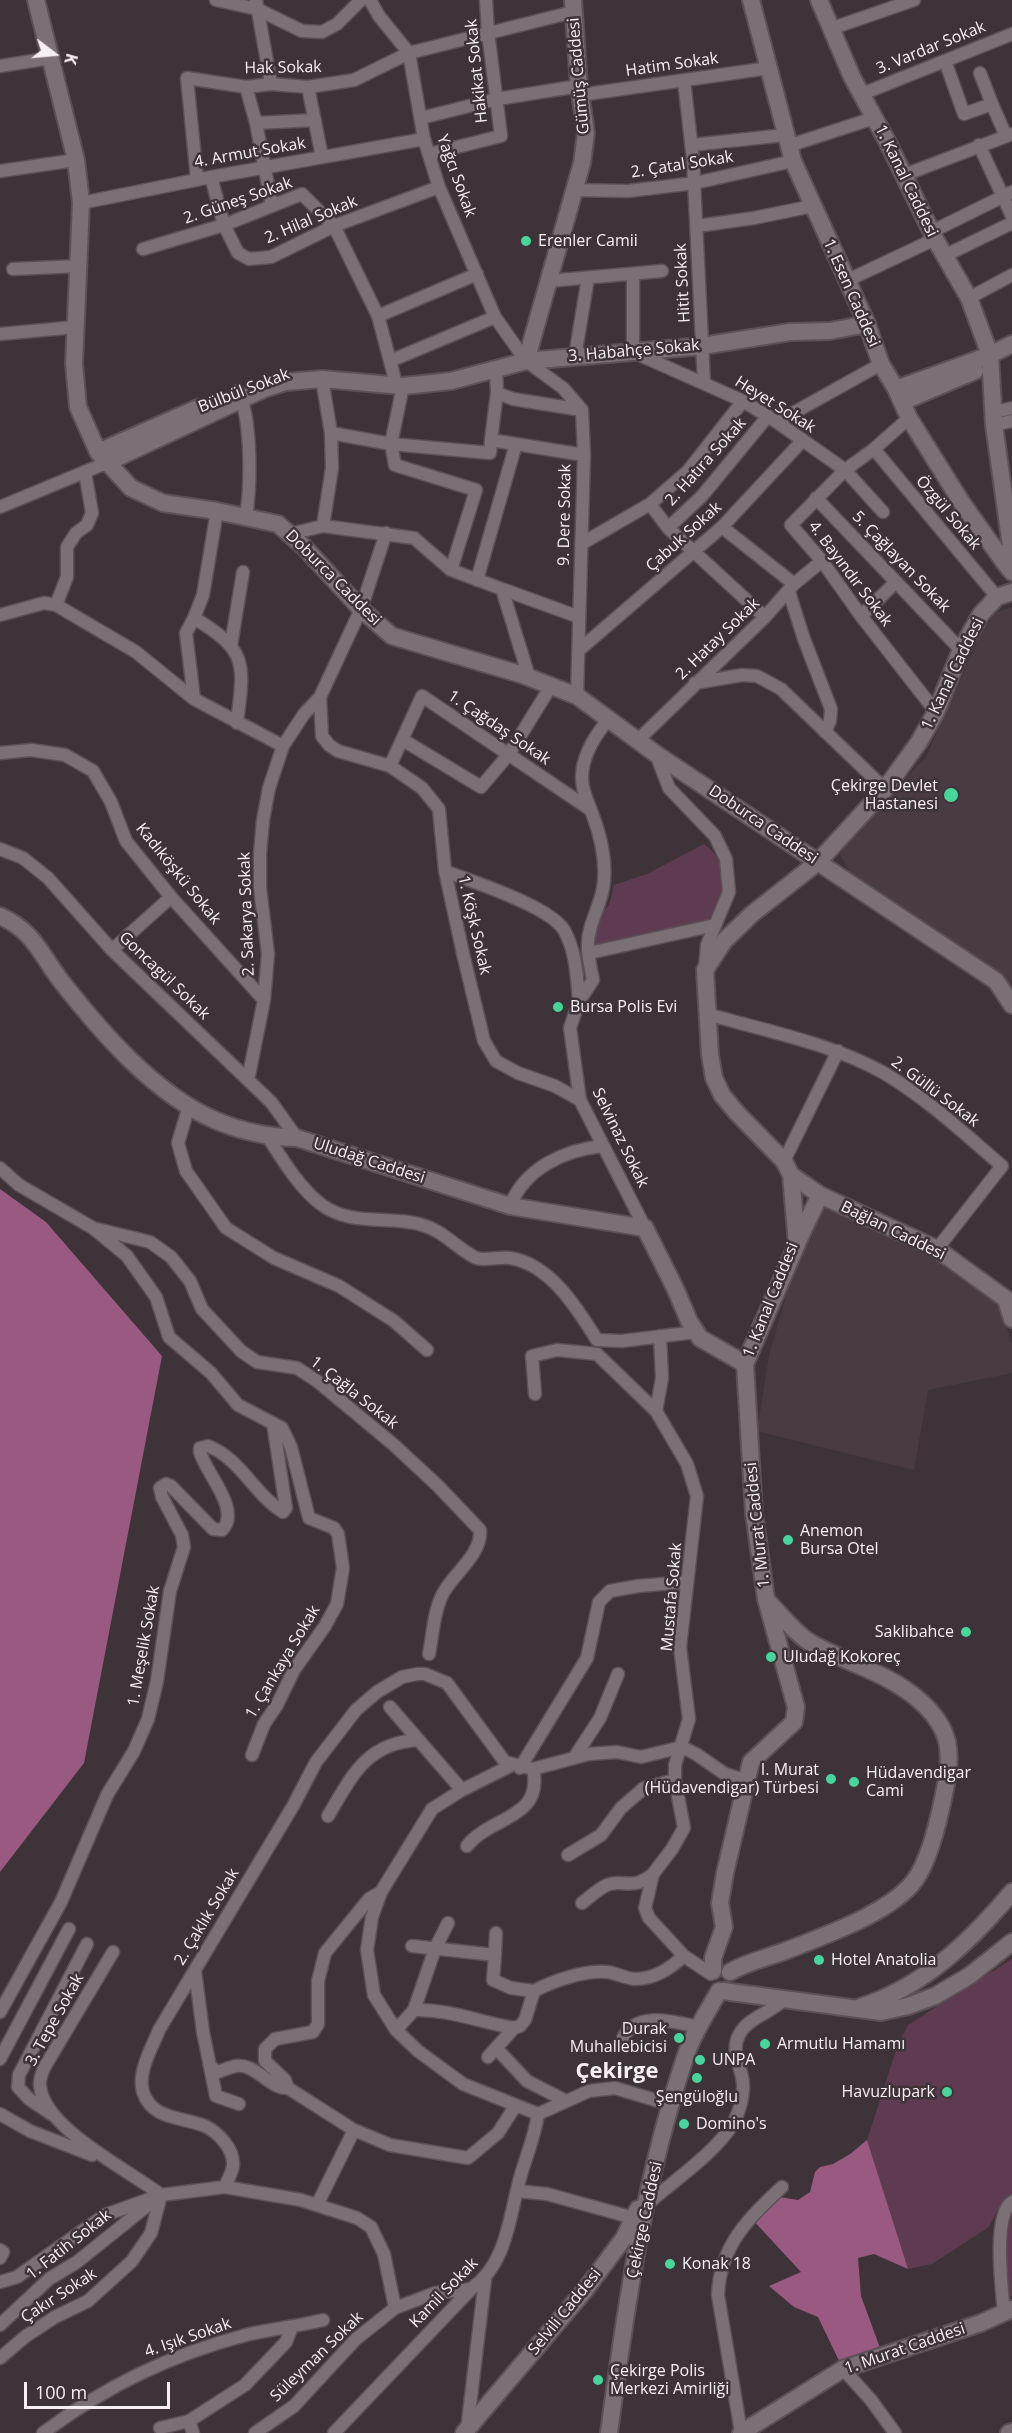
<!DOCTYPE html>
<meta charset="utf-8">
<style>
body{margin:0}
#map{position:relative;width:1012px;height:2433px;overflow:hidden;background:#3d3339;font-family:"Open Sans",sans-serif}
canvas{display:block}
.north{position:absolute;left:24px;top:24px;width:60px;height:60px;-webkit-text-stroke:4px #3d3339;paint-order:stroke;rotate:106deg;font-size:16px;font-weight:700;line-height:24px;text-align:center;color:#f6eff3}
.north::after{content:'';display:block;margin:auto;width:21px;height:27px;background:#f6eff3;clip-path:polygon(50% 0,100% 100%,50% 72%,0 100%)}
.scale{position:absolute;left:24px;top:2382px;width:146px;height:27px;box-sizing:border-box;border:3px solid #f6eff3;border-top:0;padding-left:8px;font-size:18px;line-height:21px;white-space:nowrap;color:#f6eff3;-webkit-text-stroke:4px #3d3339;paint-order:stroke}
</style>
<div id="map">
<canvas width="1012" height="2433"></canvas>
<div class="north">K</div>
<div class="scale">100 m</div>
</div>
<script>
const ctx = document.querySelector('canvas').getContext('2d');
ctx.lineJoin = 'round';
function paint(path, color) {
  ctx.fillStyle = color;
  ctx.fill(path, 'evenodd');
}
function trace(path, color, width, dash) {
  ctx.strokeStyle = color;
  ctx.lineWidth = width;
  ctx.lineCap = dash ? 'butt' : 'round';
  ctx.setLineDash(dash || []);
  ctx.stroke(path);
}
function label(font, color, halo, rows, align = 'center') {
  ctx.font = font + ' "Open Sans",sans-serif';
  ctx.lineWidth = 5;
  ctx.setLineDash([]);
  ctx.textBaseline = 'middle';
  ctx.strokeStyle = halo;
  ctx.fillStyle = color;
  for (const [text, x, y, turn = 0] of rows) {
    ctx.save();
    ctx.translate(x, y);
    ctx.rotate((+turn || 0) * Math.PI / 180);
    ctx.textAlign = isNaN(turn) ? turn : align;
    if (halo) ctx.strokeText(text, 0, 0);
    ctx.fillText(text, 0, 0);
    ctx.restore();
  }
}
paint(new Path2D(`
 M1012,607V990L1003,978L852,877L840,854L855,832L926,757L980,635L995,613Z
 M822,1202L934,1256L1000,1303L1012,1345V1373L928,1390L914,1470L757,1431L769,1356L795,1263Z`), '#4a3a44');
paint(new Path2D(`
 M704,844C731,863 722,893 715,920L593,948L594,933L599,916L609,905L614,885L647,874Z
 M1012,1959V2197L997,2211L989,2227L932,2264L908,2269L899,2244L867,2140L898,2044L908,2025Z
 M1012,2202V2296H1002L1001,2241Z`), '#5f3b51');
paint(new Path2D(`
 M0,1189L46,1222L162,1356L84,1763L0,1872Z
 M867,2140L908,2269L874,2254L858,2258L861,2296L883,2356L843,2369L818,2317L794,2307L769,2286L801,2272L751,2218L773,2196L798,2200L810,2192L815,2172L820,2167L833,2164L850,2154Z`), '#995981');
const street = new Path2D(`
 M216,0L257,9L302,31L322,32L337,24L361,0
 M256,0L271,84
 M370,0L379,16L409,53L424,139L439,187L495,317L526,361L563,388L582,410L584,455L577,696
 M830,29L914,0
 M945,61L964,114L992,104L1006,136
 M0,66L51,58
 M980,73L992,104
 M684,80L693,160L704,383
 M246,87L256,123L272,206
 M308,87L322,157
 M862,94L1012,34
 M580,95L769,68
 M421,118L497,99L579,86
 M256,123L315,120
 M692,145L785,135
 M979,145L1012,216
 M788,146L874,118
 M429,154L501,136L488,32L486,0
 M0,171L76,160
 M904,175L1012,134
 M211,177L224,225L238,253L249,259L271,257L334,226L439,187
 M197,179L187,78L246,87L271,84L308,87L354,80L409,53L573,12
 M574,190L628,191L695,183L793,161
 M81,203L211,177L424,139
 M697,226L754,218L813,206
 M931,232L1012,192
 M143,249L224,225L302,194L334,226L378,316L394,376
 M944,256L1012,223
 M13,269L80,266
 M633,274V352L743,401L777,422L845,470L883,512
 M548,281L662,271
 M846,281L935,239
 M969,298L1012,275
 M378,316L477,274
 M0,334L76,327
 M575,356L588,278
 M390,361L495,317
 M322,379L331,433L332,468L323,526
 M403,386L391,444L490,453L491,440L584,455
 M238,391C252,418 251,486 246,516
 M497,393L513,399L582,410
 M994,412L1012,408
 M909,418L874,449L845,470L791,525L822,561L861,616L936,712
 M777,422L881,364
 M994,425L1012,421
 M331,433L391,444L395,465L476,490L451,570
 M491,440L497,393L496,370
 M874,449L997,597
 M816,498L961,650
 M650,504L668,528L765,617
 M0,507L106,463
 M722,527L794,584
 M668,528L702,496L768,416
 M290,534L323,526L414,538L451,570L502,589L529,677
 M581,544L650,504L688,471L743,401
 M477,580L516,444
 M502,589L579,617
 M789,592L804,639L831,709L830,721L825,732
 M56,605L67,577V547L76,533L87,525L92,513L85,472
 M0,615L44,603L56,605L136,652L194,699L283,746
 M861,616L896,582
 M194,618C249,651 244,664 237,723
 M231,645L243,572
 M579,650L722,527L803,440
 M695,683L742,675L757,676L781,689L885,789
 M320,697L322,736L329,745L338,751L390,766L422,788L439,809L445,871L464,958L484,1041L496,1061L518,1073L555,1086L580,1100
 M194,699L186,633L194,618L203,595L217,511
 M608,720C593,738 578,762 583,787C585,796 589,805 592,813C600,834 606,858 604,881C603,899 594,913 590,930C585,946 590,964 593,980L579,1001L570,1028L580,1100L645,1228
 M403,740L481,787L509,754L551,686
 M638,740L765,617L794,584L822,561
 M0,753L31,750L65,755L93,771L111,802L126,841L171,897L264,1000L248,1080
 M656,754L669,788L715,836L726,859L729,892L707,945L705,968
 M390,766L422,696L591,810
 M0,849L23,858L48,878L112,950L271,1102L297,1138
 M445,871C473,882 549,906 564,930C576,951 577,977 579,1001
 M112,950L171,897
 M589,953L715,925
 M264,1000L268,954L260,888V854L263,820L269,788L283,746L304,714L320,697L361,609L386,533
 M707,1014C766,1031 830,1043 884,1073C925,1097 966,1135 1002,1166L937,1249
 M189,1106L178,1143L186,1171L226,1228L274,1258L339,1286L394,1321L427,1350
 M268,1137C282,1159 300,1189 322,1205C351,1226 387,1216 419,1224C443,1230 454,1246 474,1257C483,1262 499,1256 510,1258C550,1264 577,1308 597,1340L622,1341L696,1332
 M784,1161L838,1051
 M0,1168L19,1185L93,1228L127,1256L156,1297L169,1337L211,1373L238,1405L282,1428L291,1447L309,1518L334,1528L338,1534L343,1568L337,1604L325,1626L294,1670L277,1705L264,1724L252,1755
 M510,1206C525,1168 564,1150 603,1146
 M97,1229L150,1242L171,1257L190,1281L202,1309L241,1351L257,1362L297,1368L317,1381L394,1445L438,1486L480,1530C482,1553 456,1572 445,1590C434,1607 433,1634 429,1654
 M660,1336L662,1378L656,1411L687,1464L697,1496L680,1647L689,1719L675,1765V1780L684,1828L672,1849L653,1874L645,1908L649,1918L684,1956L711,1974
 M535,1394L532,1356L557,1350L597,1354L656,1411
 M390,1707L462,1790
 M574,1758L600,1718L618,1674
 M520,1768L587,1658L599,1602L610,1591L638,1586L687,1582
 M328,1816C352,1776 366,1743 418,1740
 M467,1846C490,1816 544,1819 533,1769
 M568,1855L601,1835L621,1808L644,1788L675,1780
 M381,1892L372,1917L367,1950L374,1995L396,2030L418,2051L463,2084L538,2114
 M582,1903C590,1897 598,1889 607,1885C623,1878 631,1892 653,1874
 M412,1946L495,1955L493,1980L511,1988L534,1991
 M113,1952L44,2068C42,2073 39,2080 40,2086C44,2129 129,2170 161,2195
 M495,1955L496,1933
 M195,1971L203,2032L216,2096L239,2104
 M414,2010L435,1949L448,1923
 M0,2012L61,1902L107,1795L134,1751L148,1719L157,1681L170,1591L184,1547L182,1535L162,1497L160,1488L166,1484L171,1486L213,1529L222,1530C242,1510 205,1472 200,1452V1448L208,1446C240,1458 255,1495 283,1512L286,1508L273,1423
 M396,2030L414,2010C449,2009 479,2022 514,2028
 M623,2038C637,2010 675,2022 699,2027
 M496,2048L527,2081L566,2101
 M488,2057L514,2028L520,2026L525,2020L534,1991C553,1981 584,1970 607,1972C616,1973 625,1978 634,1979C655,1979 669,1969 684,1956
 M0,2059L69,1929
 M210,2066L218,2072C224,2070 230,2067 236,2066C256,2063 269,2089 288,2088L285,2080L265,2061V2049L275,2039L313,2032L318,2024V1981L325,1953L369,1899L381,1892L432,1809L462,1790L512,1765
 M288,2088L354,2130L390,2145L468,2158L498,2133L516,2105
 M0,2114L30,2131L92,2155
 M538,2114L589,2091L615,2088L672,2105
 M53,2115L29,2099L18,2087L19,2075L87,1944
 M225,2187C227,2180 233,2172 233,2165C234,2149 219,2133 205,2126C183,2117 152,2120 143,2092C137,2072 152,2048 159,2030L293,1806L316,1762L356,1710L377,1692L402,1677L417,1674H425L447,1683L505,1762L533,1769L589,1754L617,1752L641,1757L682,1747L696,1754L725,1774L747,1781
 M517,2191L547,2194L634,2218
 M317,2205L354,2130
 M645,2206C673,2181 713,2155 733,2124C739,2113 744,2096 743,2084C742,2067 730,2051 739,2035C748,2017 773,2012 786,1998
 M0,2250L3,2252L0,2258
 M0,2282L17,2277L105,2215L161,2195L225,2187L301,2200L357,2218L371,2227L384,2254L395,2308
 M1004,2313C1002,2290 992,2216 1012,2202
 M0,2325L49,2279L77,2262L158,2197
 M0,2358L26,2336L55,2317L88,2301L132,2261L151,2233L161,2195
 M843,2369L871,2400L895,2433
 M160,2428L189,2421
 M467,2430L485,2280
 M741,2432L718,2295C720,2245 748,2219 782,2187
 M43,2433C106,2386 170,2355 246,2335C272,2329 298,2326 323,2320
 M193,2433L189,2421L245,2385L286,2342L292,2327
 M255,2433L294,2406L356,2339L395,2308L435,2293L471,2289
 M334,2433L471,2289C510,2262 509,2210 523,2168C529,2149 535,2134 538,2114`);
const secondary = new Path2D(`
 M36,0L76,160L81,203L74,364L78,407L98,452L131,488L163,503L217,511L278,524L304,547L361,609L392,636L523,675L577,696L656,754L996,981L1012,1005
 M751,0L793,161L867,324L881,364L896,389L909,418L962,503L1004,562
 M819,0L852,77L887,141L935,239L969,298L990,355L994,425L1011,546L1004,562L1012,572
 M526,361L582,163L586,133L579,86L573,0
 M896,389L990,355L1012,344
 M902,402L975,371
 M98,452L198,408
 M106,463L264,389L286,382L322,379L403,386L451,381L526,361L702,346L790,332L830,331L867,324
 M0,916C34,931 41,955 61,981C102,1033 155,1095 217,1121C243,1132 269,1137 297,1138L510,1206L645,1228L675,1288L689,1321L700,1338L745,1364
 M791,1175L820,1195L937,1249L1006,1299L1012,1319
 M797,1243L820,1195
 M713,1971V1958L724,1927L720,1903L725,1873L751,1762L794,1722L796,1707L766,1599L754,1513L745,1364L797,1244L791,1175L784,1161L737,1113L722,1095L714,1078L710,1055L705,970L724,941L752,914L818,862L885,789L919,742L936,712L961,650L981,614L997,597L1012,592
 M730,1972C747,1962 766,1958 785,1951C823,1936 891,1913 915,1880C930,1859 939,1819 944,1794C953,1753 952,1729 919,1700C887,1672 846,1663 811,1643C795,1634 781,1614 768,1602
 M723,1991L881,2012L908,2006L935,1996L969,1976L1012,1942
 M860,2007C923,1987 970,1942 1012,1892
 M464,2433L585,2290L624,2238L638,2209
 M609,2433C626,2304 645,2175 687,2052C695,2030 708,2011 719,1991
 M741,2433L843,2369L981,2323L1012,2309
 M1009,2433L1012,2432`);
trace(street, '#5b5157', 15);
trace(secondary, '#5b5157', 20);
trace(street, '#7c7077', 12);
trace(secondary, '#7c7077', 16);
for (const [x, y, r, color] of [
 [526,241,6,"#49d49c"],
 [951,795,8,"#49d49c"],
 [558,1007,6,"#49d49c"],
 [788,1540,6,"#49d49c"],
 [966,1632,6,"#49d49c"],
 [771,1657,6,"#49d49c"],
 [831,1779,6,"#49d49c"],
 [854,1782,6,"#49d49c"],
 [819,1960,6,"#49d49c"],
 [679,2038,6,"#49d49c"],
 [765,2044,6,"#49d49c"],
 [700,2060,6,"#49d49c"],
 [697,2078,6,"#49d49c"],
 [947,2092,6,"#49d49c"],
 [684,2124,6,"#49d49c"],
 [670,2264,6,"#49d49c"],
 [598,2380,6,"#49d49c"]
]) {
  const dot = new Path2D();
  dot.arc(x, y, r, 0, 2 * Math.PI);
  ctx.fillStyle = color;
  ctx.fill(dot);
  trace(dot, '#3d3339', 2);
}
label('16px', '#f6eff3', '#3d3339', [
 ["3. Vardar Sokak",931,48,-22],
 ["Hatim Sokak",672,65,-8],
 ["Hak Sokak",283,68,-1],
 ["Hakikat Sokak",477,71,-96],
 ["Gümüş Caddesi",579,76,-95],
 ["4. Armut Sokak",250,153,-10],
 ["2. Çatal Sokak",682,165,-9],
 ["Yağcı Sokak",456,176,70],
 ["1. Kanal Caddesi",906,181,64],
 ["2. Güneş Sokak",238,201,-19],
 ["2. Hilal Sokak",311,220,-23],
 ["Hitit Sokak",683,283,-93],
 ["1. Esen Caddesi",851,293,66],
 ["3. Habahçe Sokak",634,351,-5],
 ["Bülbül Sokak",244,391,-21],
 ["Heyet Sokak",775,405,32],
 ["2. Hatıra Sokak",706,462,-48],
 ["Özgül Sokak",948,513,50],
 ["9. Dere Sokak",565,515,-89],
 ["Çabuk Sokak",684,537,-42],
 ["5. Çağlayan Sokak",901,562,46],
 ["4. Bayındır Sokak",850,574,53],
 ["Doburca Caddesi",333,578,45],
 ["2. Hatay Sokak",718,639,-44],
 ["1. Kanal Caddesi",953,674,-64],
 ["1. Çağdaş Sokak",499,728,34],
 ["Doburca Caddesi",763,825,34],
 ["Kadıköşkü Sokak",178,874,51],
 ["2. Sakarya Sokak",247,914,-92],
 ["1. Köşk Sokak",474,925,77],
 ["Goncagül Sokak",164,976,44],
 ["2. Güllü Sokak",935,1092,37],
 ["Selvinaz Sokak",620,1138,64],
 ["Uludağ Caddesi",369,1161,18],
 ["Bağlan Caddesi",893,1231,26],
 ["1. Kanal Caddesi",771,1300,-68],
 ["1. Çağla Sokak",354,1393,38],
 ["1. Murat Caddesi",758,1525,-96],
 ["Mustafa Sokak",672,1597,-85],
 ["1. Meşelik Sokak",144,1646,-80],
 ["1. Çankaya Sokak",283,1662,-59],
 ["2. Çaklık Sokak",207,1917,-59],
 ["3. Tepe Sokak",55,2020,-61],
 ["Çekirge Caddesi",645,2220,-78],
 ["1. Fatih Sokak",69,2245,-38],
 ["Kamil Sokak",444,2293,-46],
 ["Çakır Sokak",59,2296,-33],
 ["Selvili Caddesi",565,2312,-51],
 ["4. Işık Sokak",188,2338,-19],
 ["1. Murat Caddesi",905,2349,-19],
 ["Süleyman Sokak",317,2357,-44]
]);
label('16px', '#f6eff3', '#3d3339', [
 ["Erenler Camii",538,241],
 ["Çekirge Devlet",938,786,"right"],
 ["Hastanesi",938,804,"right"],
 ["Bursa Polis Evi",570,1007],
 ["Anemon",800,1531],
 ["Bursa Otel",800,1549],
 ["Saklibahce",954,1632,"right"],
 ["Uludağ Kokoreç",783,1657],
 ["I. Murat",819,1770,"right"],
 ["(Hüdavendigar) Türbesi",819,1788,"right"],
 ["Hüdavendigar",866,1773],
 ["Cami",866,1791],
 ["Hotel Anatolia",831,1960],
 ["Durak",667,2029,"right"],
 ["Muhallebicisi",667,2047,"right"],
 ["Armutlu Hamamı",777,2044],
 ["UNPA",712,2060],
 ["Havuzlupark",935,2092,"right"],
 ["Şengüloğlu",697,2097,"center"],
 ["Domino's",696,2124],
 ["Konak 18",682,2264],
 ["Çekirge Polis",610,2371],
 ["Merkezi Amirliği",610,2389]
], 'left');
label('bold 22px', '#f6eff3', '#3d3339', [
 ["Çekirge",617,2072]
]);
</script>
